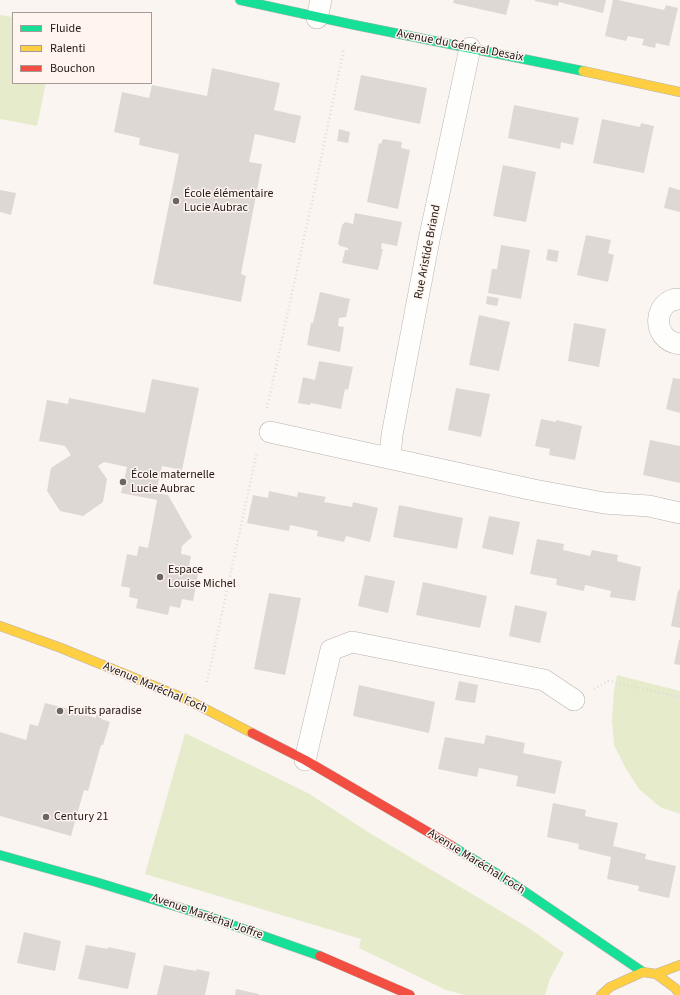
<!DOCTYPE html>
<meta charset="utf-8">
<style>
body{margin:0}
#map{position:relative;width:680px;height:995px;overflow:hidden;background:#fbf5f2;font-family:"Source Sans 3",sans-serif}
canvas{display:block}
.legend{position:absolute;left:12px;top:12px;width:140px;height:72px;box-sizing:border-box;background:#fff4ee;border:1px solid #a59c97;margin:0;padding:5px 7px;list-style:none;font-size:12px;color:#1f1815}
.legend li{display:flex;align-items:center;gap:8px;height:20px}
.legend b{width:20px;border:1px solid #a59c97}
</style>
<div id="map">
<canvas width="680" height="995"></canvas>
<ul class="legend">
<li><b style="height:5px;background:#16e098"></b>Fluide</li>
<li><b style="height:5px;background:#ffcf43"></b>Ralenti</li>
<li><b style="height:5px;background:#f24e42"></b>Bouchon</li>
</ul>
</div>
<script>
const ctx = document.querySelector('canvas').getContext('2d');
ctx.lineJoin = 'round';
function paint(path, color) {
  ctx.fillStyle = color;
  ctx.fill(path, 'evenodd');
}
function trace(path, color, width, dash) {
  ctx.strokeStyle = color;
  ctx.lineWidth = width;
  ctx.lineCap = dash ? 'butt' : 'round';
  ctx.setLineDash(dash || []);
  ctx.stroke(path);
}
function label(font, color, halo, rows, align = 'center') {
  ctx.font = font + ' "Source Sans 3",sans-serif';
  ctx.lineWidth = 3;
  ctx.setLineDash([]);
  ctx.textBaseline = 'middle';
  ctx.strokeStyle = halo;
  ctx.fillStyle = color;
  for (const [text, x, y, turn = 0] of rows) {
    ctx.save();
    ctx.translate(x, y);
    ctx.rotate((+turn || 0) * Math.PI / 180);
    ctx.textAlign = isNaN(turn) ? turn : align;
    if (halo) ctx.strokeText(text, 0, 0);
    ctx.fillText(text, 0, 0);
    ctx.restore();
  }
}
paint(new Path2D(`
 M0,15L13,17V83H46L37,126L0,119Z
 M617,675L680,691V814L660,807L639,789L625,767L614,745L612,720L614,691Z
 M185,733L308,793L368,832L529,928L564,953L550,979L545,995H465L446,990L359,948L361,939L145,874Z`), '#e6ebcc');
paint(new Path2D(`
 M454,0H510L506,15L453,3Z
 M535,0H606L603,13L559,2L558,6L535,1Z
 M613,0H618L664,10L666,5L678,8L669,46L656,43L655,48L642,45L644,39L628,36L626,41L605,36Z
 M212,68L280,83L274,110L301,116L295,143L255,134L249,162L262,164L241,274L246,276L241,302L153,284L179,154L139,145L140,138L114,132L122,92L149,98L152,85L207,96Z
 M361,75L427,88L420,124L354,110Z
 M514,105L579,118L573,145L561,142L560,149L508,138Z
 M602,119L640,127L641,123L654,126L644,173L593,163Z
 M339,129L350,132L348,143L337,141Z
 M383,139L402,142L401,148L410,150L398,209L367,202L379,143L381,144Z
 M503,165L536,172L526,222L493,216Z
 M669,187L680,190V212L664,208Z
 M0,190L16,193L11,215L0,212Z
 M355,213L402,222L397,246L382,243L381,249H383L378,270L342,263L345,250H348V248L340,246L338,244L342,225L345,222L353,224Z
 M586,235L611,240L608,253L614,255L608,282L577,275Z
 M501,245L530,250L521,299L488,293L492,269H497Z
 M548,249L559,251L557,262L546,260Z
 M320,292L350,299L346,317L339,318L338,326L344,327L340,352L307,345L311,323H313Z
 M487,296L499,298L497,306L486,304Z
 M479,315L510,322L499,371L469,365Z
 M574,323L606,329L599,367L568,361Z
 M319,361L353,367L348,390L345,389L341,409L311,403L310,405L298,403L303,377L315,380Z
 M673,378L680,379V413L666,409Z
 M152,379L199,388L182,470L162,466L156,493L168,495L192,537L182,546L181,554L191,556L189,567L199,569L193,601L182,599L180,608L170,606L168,615L136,608L138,599L129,597L130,588L121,586L127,554L137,556L139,546L148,548L157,500L121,493L127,467L104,462L98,466L107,479L103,502L83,516L60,511L47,491L51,468L71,455L65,446L39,441L47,400L68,404L69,398L145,413Z
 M456,388L490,394L481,437L448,430Z
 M541,419L556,422V420L582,426L575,460L549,455L550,449L535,446Z
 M650,440L680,446V483L643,475Z
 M269,491L297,497L298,492L326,497L324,502L352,507L353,502L378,508L370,542L346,536L344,542L317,536L318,531L290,525L289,531L247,523L253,495L268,498Z
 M399,505L463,518L457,549L393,537Z
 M489,516L520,522L513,555L482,548Z
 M537,539L564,544L563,550L590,556L592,550L618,555L617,561L641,567L635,601L610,597L611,591L585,585L584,591L556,585L557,579L530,574Z
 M365,575L395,581L388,613L358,606Z
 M423,582L487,596L480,628L416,615Z
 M679,589H680V628L671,626L678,591H679Z
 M269,593L301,598L285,675L254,669Z
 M515,605L547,612L540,643L509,636Z
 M679,640H680V665L674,664Z
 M459,681L478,685L475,703L455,700Z
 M359,685L435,702L429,733L353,716Z
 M45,703L69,709L68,712L79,715L80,713L96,718V715L101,717V719L110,722L103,745H101L88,791L84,790L71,836L0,816V732L26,740L30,724L38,726Z
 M486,735L525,743L523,753L562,761L555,794L516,786L518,776L479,768L477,777L438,769L445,737L484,744Z
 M553,803L586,810L585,816L618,823L613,846L646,854L645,859L676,866L669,898L638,891L639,886L607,879L611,857L578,849L579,844L547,837Z
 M24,932L61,941L55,971L17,963Z
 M86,945L108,949V947L136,953L128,989L78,979Z
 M164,965L196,971L197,969L210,972L205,995H157Z
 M236,989L259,994V995H235Z`), '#ded8d4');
const street = new Path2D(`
 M317,18L321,0
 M680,299C654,298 649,340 680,344
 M270,432L534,490L604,503L649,506L680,513
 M390,458L392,435L429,240L470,48
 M305,760L331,650L352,642L544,680L574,700`);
const fast = new Path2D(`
 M240,0L350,24L583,71
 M452,846L509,881L643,972
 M0,855L96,882L204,915L320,956`);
const slow = new Path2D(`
 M583,71L680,92
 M0,626L61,648L186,699L252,733
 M656,974L680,965
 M601,995L610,987L643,972L656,974L675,988L680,995`);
const jam = new Path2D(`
 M252,733L305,760L452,846
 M320,956L410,995`);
trace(street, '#b8b2af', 22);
trace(fast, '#b8b2af', 10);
trace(slow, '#b8b2af', 10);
trace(jam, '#b8b2af', 10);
trace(new Path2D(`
 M267,408L313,197L344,48
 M207,682L257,452
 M594,689L608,681L680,697`), '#dedcdb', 2.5, [1, 3]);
trace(street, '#fefefd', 21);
trace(fast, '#16e098', 9);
trace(slow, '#ffcf43', 9);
trace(jam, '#f24e42', 9);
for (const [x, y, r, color] of [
 [176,201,4,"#6c6562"],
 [123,482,4,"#6c6562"],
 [160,577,4,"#6c6562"],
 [60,711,4,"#6c6562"],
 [46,817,4,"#6c6562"]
]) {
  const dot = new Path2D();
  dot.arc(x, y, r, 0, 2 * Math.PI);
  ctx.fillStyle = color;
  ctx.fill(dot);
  trace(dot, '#fff4ee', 1.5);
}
label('12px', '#1f1815', '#fff4ee', [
 ["Avenue du Général Desaix",460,46,11],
 ["Rue Aristide Briand",428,252,-79],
 ["Avenue Maréchal Foch",155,688,23],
 ["Avenue Maréchal Foch",476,862,32],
 ["Avenue Maréchal Joffre",207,917,19]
]);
label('12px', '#1f1815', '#fff4ee', [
 ["École élémentaire",184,194],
 ["Lucie Aubrac",184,208],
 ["École maternelle",131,475],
 ["Lucie Aubrac",131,489],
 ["Espace",168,570],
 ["Louise Michel",168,584],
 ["Fruits paradise",68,711],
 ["Century 21",54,817]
], 'left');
</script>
